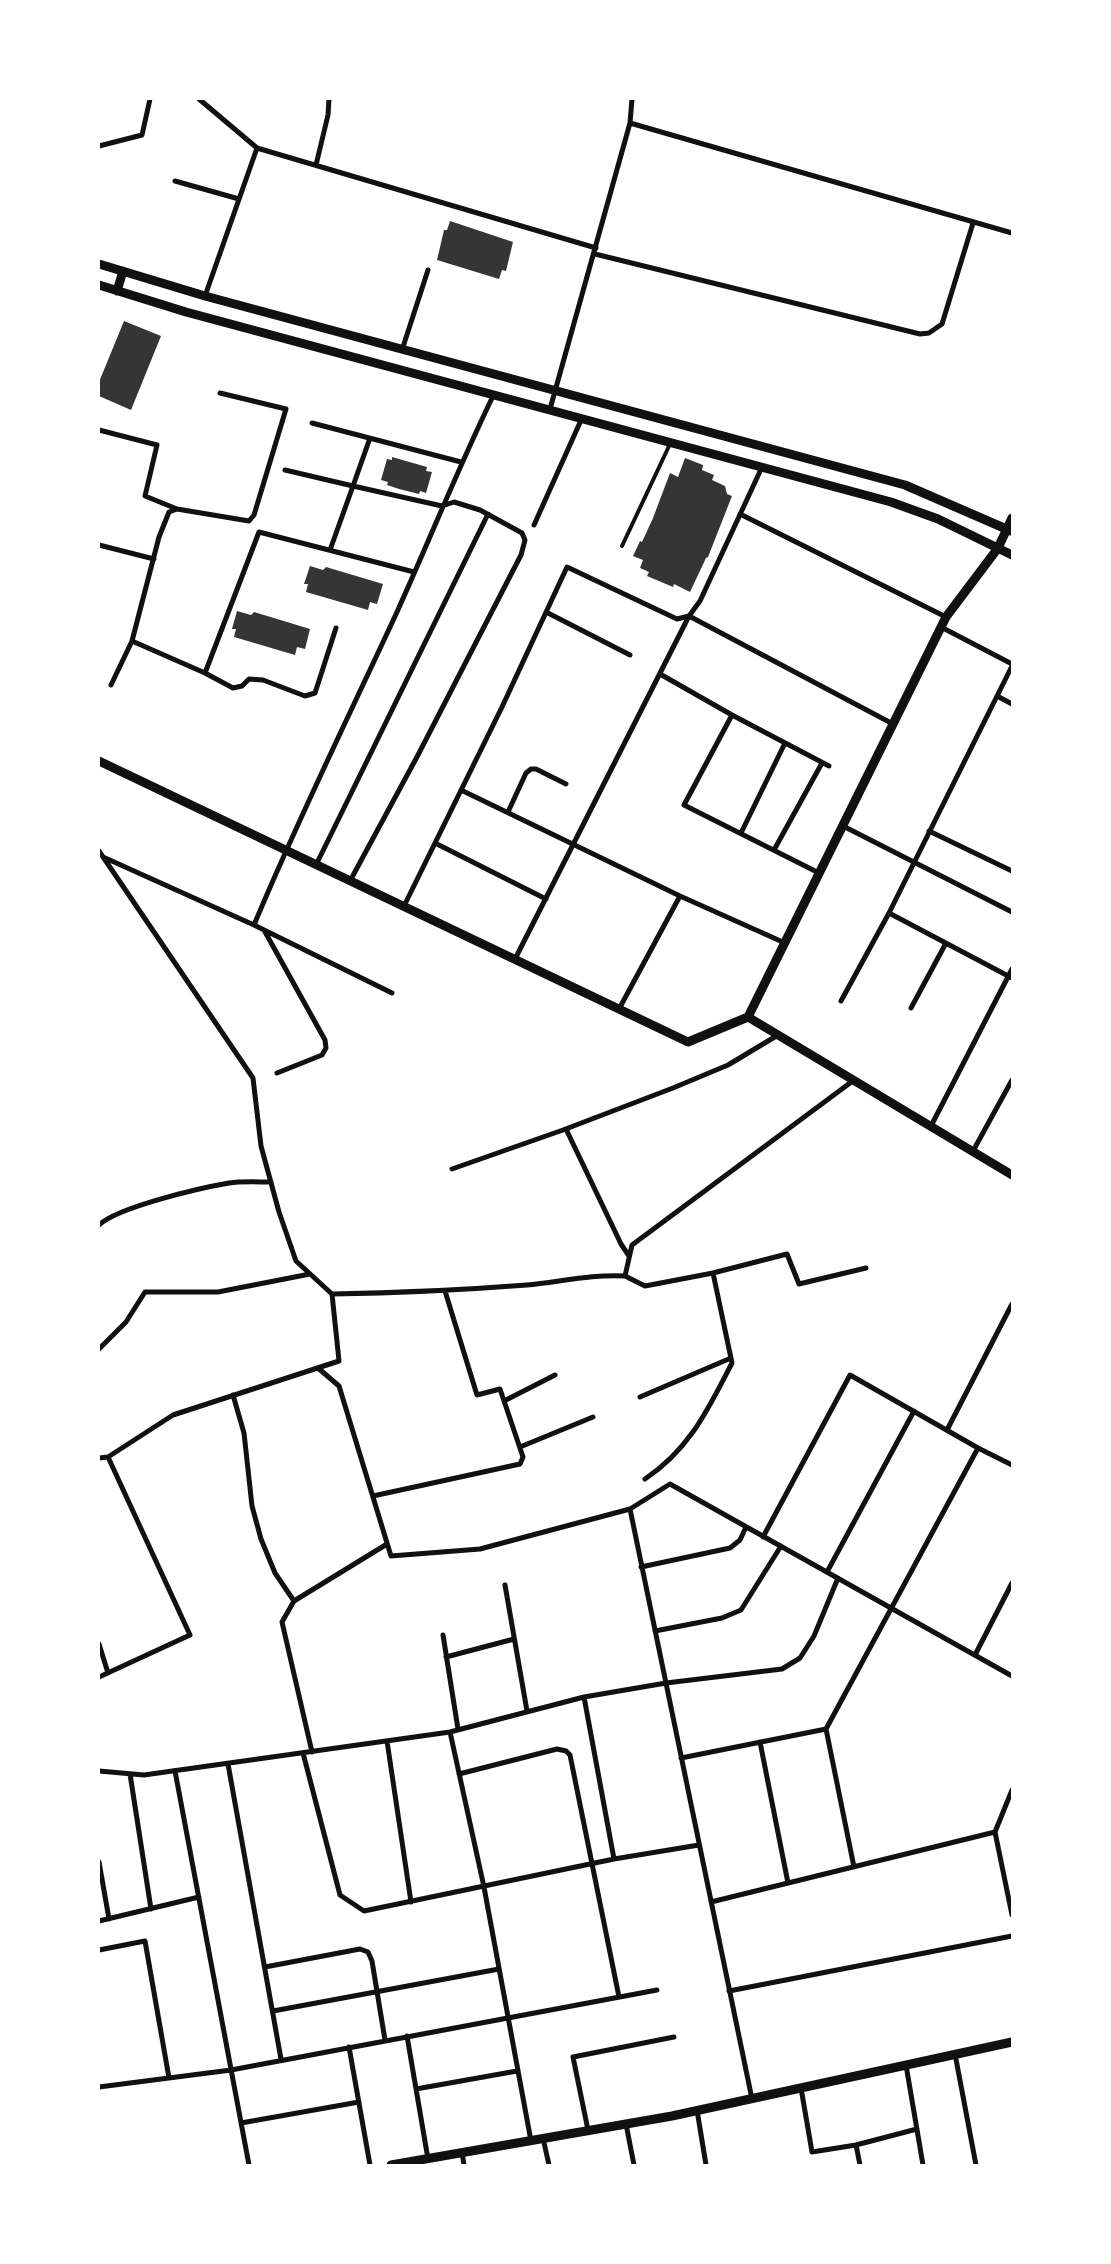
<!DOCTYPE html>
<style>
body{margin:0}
#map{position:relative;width:1111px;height:2264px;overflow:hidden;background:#fff;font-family:Lora,serif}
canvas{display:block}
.frame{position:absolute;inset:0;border:100px solid #fff;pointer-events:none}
</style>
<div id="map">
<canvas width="1111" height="2264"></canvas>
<div class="frame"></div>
</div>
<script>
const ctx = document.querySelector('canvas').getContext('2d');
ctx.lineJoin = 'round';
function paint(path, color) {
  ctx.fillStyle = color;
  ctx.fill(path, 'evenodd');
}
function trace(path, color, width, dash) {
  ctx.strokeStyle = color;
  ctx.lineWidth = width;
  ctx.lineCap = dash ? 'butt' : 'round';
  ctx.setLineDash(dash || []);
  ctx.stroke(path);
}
paint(new Path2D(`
 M450,221L513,242L506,271L502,270L499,279L437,260L444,230H447Z
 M124,321L161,336L131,410L99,396V382Z
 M392,457L427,467L426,471L432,472L426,493L420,491L419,494L399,489L387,485L388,482L381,480L387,459L392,460Z
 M685,458L703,465L702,470L714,475L712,480L725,486L727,494L732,496L708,557L706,558L690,592L674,584L673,587L647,576L649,572L640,568L643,560L633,556L640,541L642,542L653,518L670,473L678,477Z
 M310,566L323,570L326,567L383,584L377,604L370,602L368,610L306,592L308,584H304Z
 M237,611L251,615L254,612L310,629L305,649L297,647L295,655L234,637L236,629H232Z`), '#353535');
trace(new Path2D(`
 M622,546L670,444`), '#111', 4);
trace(new Path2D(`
 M199,99L257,148
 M630,123L1012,233
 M99,146L142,135L150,99
 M316,165L328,115L329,99
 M175,181L239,199
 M595,254L920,334L929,333L942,324L973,223
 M205,296L257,148L596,248
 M402,350L428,270
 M550,409L630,123L632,99
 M312,423L461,462
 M99,430L157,445L145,496L177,509
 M285,470L353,486L330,550
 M740,514L946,617
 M534,525L582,418
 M99,545L154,559
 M546,612L630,655
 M941,627L1012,664
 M336,628L315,693L305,696L263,680L249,679L242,686L233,688L205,673L259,532L414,572
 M132,641L159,537L169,512L177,509L249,521L254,515L286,409L220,393
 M660,674L732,715L684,805L819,873
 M111,685L132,641L205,673
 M997,696L1012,704
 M732,715L829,766
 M461,790L680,896
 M508,812L526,773L531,769H536L566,784
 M843,826L1012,912
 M929,831L1012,871
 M741,833L785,743
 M435,843L546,899
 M774,850L822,763
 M99,851L253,1078L261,1146L279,1212L296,1261L332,1294C397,1293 462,1290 527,1285C559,1282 593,1274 625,1276L632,1245L854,1080
 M103,857L254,925L392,993
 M316,865L488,514
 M350,881L418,755L521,555L525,540L522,533L480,510L454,502L442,506L353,486L370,438
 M404,906L502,707L567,567L677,619L689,616L700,601L762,467
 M889,913L1012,978
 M254,925C298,819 349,716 397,612C430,539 459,466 494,394
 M264,930L325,1040L326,1048L322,1055L277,1073
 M515,959L689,616L893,724
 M841,1001L889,913L1012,666
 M911,1008L946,943
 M619,1009L680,896L785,943
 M931,1126L1012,969
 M566,1129L621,1244L629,1256
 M973,1151L1012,1080
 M452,1169L563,1130L673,1088L728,1065L778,1035
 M99,1225C118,1207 200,1188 229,1183C242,1181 257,1182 271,1182
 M713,1273L787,1254L799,1284L866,1268
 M625,1276L645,1286L713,1273L732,1363C708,1409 690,1449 645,1479
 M99,1349L126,1322L145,1292H218L310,1274
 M318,1368L339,1386L391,1556L480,1549L630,1509
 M233,1395L244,1433L252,1506L261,1539L275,1573L294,1601
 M640,1397L731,1358
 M504,1401L555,1375
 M947,1430L1012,1304
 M520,1447L593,1417
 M99,1458L108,1457L173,1415L339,1361L332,1294
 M373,1496L520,1464L523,1457L500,1389L477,1395L445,1291
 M763,1537L850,1375L978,1448
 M641,1567L730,1548L740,1540L746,1527
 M827,1572L914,1411
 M505,1585L527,1711
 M655,1631L722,1618L741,1610L781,1546
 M443,1635L458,1729
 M99,1644L108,1673
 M975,1655L1012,1583
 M446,1657L514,1639
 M99,1677L190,1635L108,1457
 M584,1697L614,1859
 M826,1729L854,1867
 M450,1732L484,1887L531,2141
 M387,1741L411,1902
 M760,1742L788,1883
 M312,1752L282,1622L294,1601L387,1544
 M303,1753L340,1895L364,1911L614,1859L699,1845
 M681,1758L826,1729L978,1448L1012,1465
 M228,1764L281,2059
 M99,1771L144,1775L450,1732L584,1697L666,1683L782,1669L800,1658L814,1636L838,1578
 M175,1771L249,2165
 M130,1774L151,1909
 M459,1774L557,1749L566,1751L570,1755L619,1997
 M995,1832L1012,1790
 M99,1862L109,1919
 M711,1902L995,1832L1012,1915
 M99,1921L199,1897
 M99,1950L145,1941L169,2078
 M265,1967L360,1949L368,1952L372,1961L385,2040
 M729,1991L1012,1936
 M273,2011L499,1969
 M407,2036L428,2159
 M349,2047L370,2165
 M955,2054L976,2165
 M906,2065L923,2165
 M99,2087L231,2070L657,1990
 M801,2088L812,2152L856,2145
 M416,2089L517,2071
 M752,2099L630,1509L670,1484L1012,1676
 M697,2110L706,2165
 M241,2123L359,2102
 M626,2124L634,2165
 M588,2130L573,2057L674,2037
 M543,2138L549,2165
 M462,2152L464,2165
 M860,2165L856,2145L917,2129`), '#111', 5);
trace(new Path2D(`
 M99,264L205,296L905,485L1011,531
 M99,285L186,312L891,502L938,519L1012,555
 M117,291L123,271
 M99,761L688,1042L748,1017L946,617L998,548L1012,518
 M748,1017L1012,1175
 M391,2165L672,2116L1012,2042`), '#111', 9);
</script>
